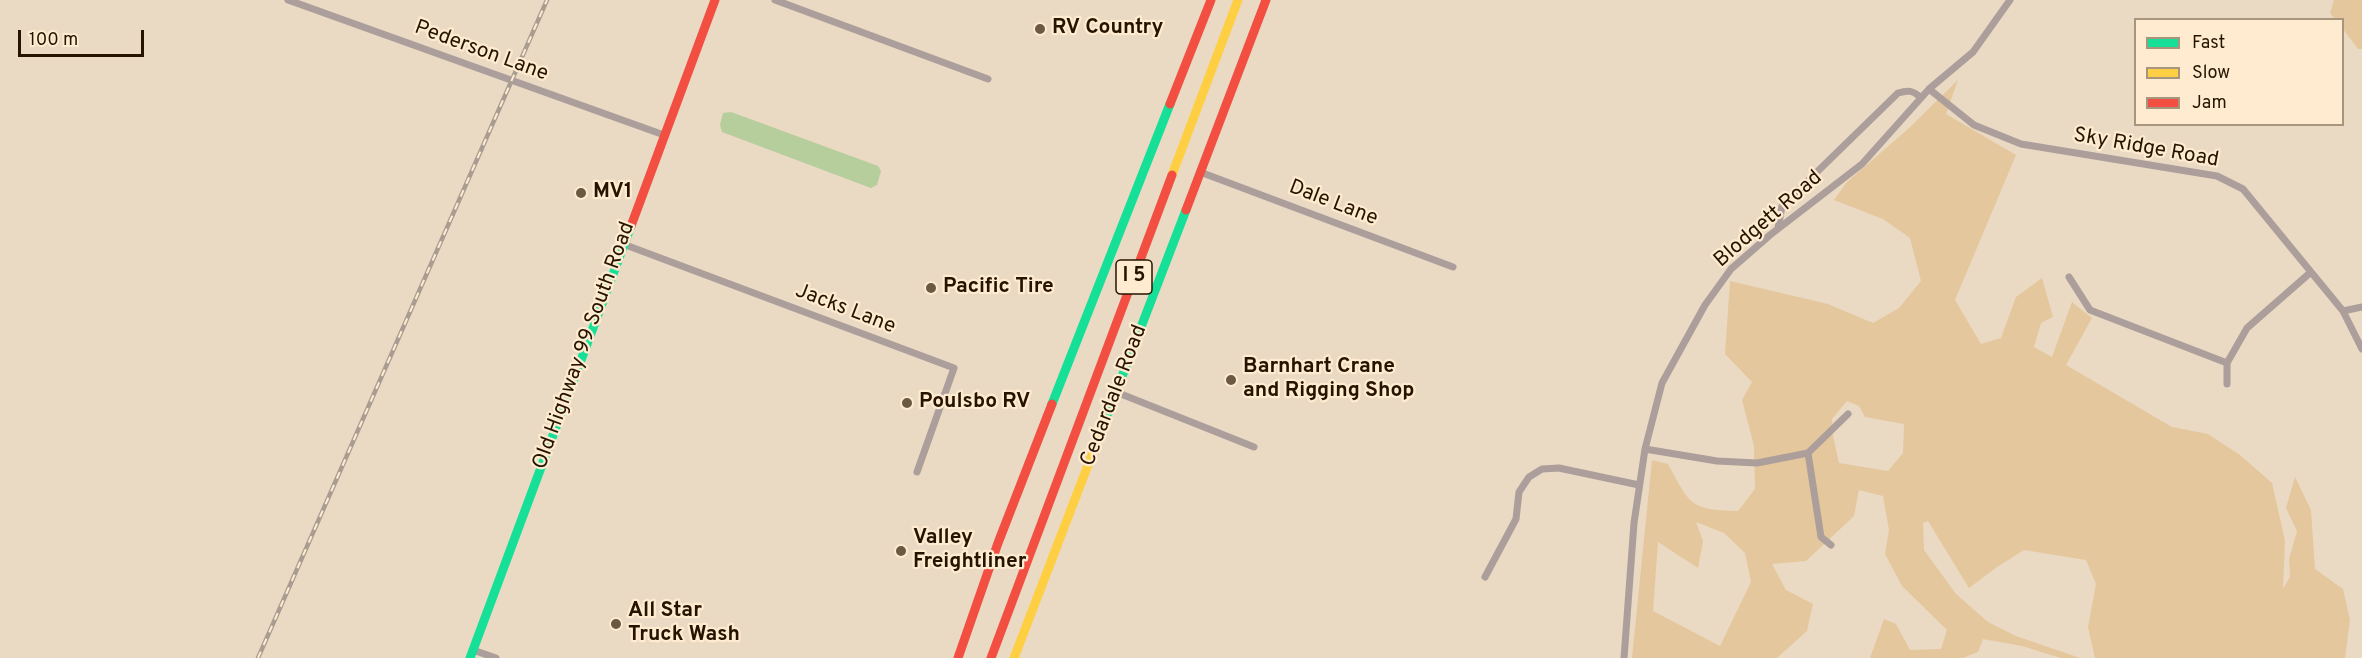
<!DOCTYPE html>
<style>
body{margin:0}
#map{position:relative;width:2362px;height:658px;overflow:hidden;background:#ead9c3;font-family:Overpass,sans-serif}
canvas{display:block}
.legend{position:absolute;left:2134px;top:18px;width:210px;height:108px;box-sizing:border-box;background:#ffebd0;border:2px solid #a8957d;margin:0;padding:8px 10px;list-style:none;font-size:18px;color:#261400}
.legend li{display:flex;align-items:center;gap:12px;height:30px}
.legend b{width:30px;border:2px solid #a8957d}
.scale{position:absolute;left:18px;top:30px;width:126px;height:27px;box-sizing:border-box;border:3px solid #261400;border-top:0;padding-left:8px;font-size:18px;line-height:21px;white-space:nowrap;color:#261400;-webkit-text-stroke:4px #ffebd0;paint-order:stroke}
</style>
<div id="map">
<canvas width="2362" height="658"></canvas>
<ul class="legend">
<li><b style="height:8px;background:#16e098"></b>Fast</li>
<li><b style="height:8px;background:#ffcf43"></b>Slow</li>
<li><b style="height:8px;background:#f24e42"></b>Jam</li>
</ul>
<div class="scale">100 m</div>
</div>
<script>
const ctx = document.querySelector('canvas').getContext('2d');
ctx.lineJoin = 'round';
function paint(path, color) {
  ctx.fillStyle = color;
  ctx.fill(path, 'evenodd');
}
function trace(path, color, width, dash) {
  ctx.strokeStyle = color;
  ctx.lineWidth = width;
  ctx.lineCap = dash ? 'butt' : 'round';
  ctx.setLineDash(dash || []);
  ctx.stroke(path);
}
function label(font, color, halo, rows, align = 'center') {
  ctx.font = font + ' Overpass,sans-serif';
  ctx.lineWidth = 4.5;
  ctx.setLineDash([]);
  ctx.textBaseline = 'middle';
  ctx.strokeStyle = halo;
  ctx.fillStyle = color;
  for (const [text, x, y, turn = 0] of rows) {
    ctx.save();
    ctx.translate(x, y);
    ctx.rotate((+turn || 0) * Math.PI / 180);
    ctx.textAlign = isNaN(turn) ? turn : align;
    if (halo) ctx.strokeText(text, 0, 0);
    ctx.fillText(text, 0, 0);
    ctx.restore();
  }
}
paint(new Path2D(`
 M2334,0H2362V49H2358L2343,29L2342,20L2335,19L2330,13Z
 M1958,80L1946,114L2016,155L1955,300L1981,344L2001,338L2016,297L2042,278L2053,317L2041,323L2034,347L2052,357L2072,302L2092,318L2066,365L2172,427L2208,434L2240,455L2272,483L2285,541L2283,589L2290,577L2289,559L2297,531L2286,508L2295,477L2311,510L2315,569L2343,589L2350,620L2345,658H2095L2088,627L2096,584L2086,560L2024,550L1997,567L1969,588L1928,521L1923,523L1924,550L1956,594L1988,622L2016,636L2080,658H2061L2022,646L1983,639L1978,652L1963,658H1870L1884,619L1896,624L1910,650L1941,649L1947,630L1902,586L1885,554L1889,530L1883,496L1859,490L1854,516L1806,561L1772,564L1786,590L1813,604L1807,631L1777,658H1632L1652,460L1668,464C1690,504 1689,510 1738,511L1755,489L1754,446L1742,400L1752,382L1725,354L1730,281L1828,304L1873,323L1899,308L1921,281L1910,238L1883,219L1834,200L1847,182L1908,129ZM1847,401L1859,406L1865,417L1904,424L1903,453L1888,471L1839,463L1833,436L1832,419ZM1696,522L1724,533L1745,553L1751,582L1720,646L1653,611L1658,542L1698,568L1703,541Z`), '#e5c79d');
paint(new Path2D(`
 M731,112L878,166L881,171L877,185L871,188L722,132L720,125L723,113Z`), '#b6cd9c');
trace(new Path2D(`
 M288,0L664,135
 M775,0L988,79
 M1929,89L1974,125L2021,144L2217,176L2243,189L2343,311L2362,349
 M1200,172L1453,267
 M1778,228L1782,206L1898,93C1908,90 1913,90 1921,98
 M623,244L954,368L917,472
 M2069,277L2090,310L2227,363
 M2343,311L2362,307
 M2227,384V363L2247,328L2311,272
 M1116,392L1254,447
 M1645,449L1717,461L1757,463L1808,453L1848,414
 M1808,453L1821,537L1831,545
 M1485,577L1516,519L1519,492L1529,477L1542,469L1559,468L1639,485
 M473,650L496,658
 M1624,658L1634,523L1645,449L1662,383L1705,305L1731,269L1770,235L1862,164L1929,89L1973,52L2010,0`), '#ab9e9b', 7);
trace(new Path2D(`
 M1052,404L1170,104
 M1098,439L1186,210
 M470,658L631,226`), '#16e098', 9);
trace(new Path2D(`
 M1172,175L1238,0
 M1014,658L1098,439`), '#ffcf43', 9);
trace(new Path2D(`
 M1170,104L1211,0
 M1186,210L1266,0
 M631,226L715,0
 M958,658L998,543L1052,404
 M991,658L1172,175`), '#f24e42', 9);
const rail = new Path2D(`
 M258,658L547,0`);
trace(rail, '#a99c91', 4.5);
trace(rail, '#ffebd0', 2, [7]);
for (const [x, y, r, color] of [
 [1040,29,6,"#6b5944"],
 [581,193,6,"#6b5944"],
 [931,288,6,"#6b5944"],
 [1231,380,6,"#6b5944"],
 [907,403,6,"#6b5944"],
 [901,551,6,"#6b5944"],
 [616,624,6,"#6b5944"]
]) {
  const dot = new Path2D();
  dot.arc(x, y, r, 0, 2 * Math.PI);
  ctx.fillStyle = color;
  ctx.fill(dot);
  trace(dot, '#ffebd0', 2);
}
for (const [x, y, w] of [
 [1134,277,36]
]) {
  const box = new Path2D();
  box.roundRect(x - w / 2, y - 17, w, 34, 4.5);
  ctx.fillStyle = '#ffebd0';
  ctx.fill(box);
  trace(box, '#261400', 1.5);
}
label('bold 20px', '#261400', null, [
 ["I 5",1134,277]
]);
label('bold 21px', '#261400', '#ffebd0', [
 ["RV Country",1052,29],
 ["MV1",593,193],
 ["Pacific Tire",943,288],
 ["Barnhart Crane",1243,368],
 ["and Rigging Shop",1243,392],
 ["Poulsbo RV",919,403],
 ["Valley",913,539],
 ["Freightliner",913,563],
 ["All Star",628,612],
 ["Truck Wash",628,636]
], 'left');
label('21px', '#261400', '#ffebd0', [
 ["Pederson Lane",481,52,20],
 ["Sky Ridge Road",2146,149,10],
 ["Dale Lane",1333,204,21],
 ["Blodgett Road",1769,220,-41],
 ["Jacks Lane",845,310,21],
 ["Old Highway 99 South Road",585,346,-70],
 ["Cedardale Road",1115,396,-69]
]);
</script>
